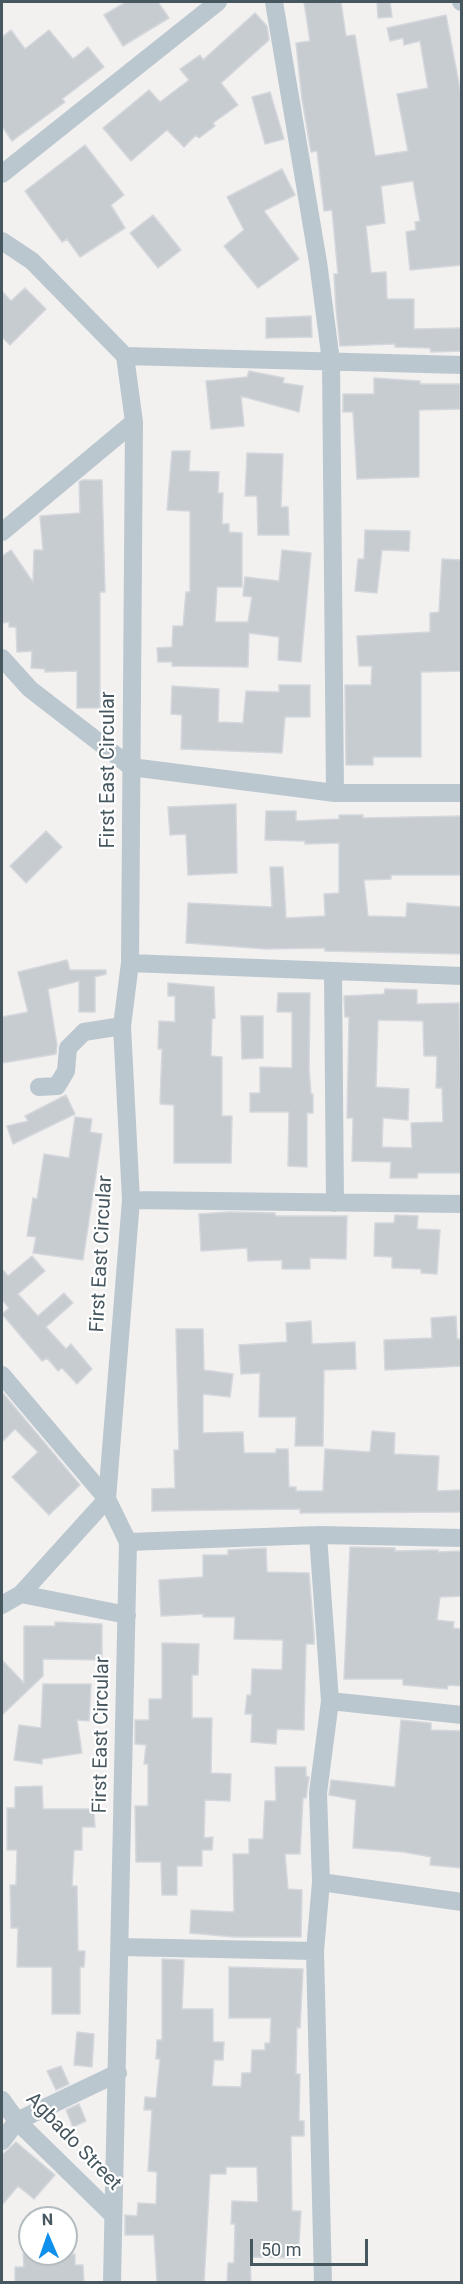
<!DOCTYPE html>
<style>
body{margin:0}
#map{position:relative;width:463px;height:2284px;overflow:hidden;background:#f3f0f0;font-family:Roboto,sans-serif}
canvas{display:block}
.frame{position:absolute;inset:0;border:3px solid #47575f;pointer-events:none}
.north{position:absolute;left:18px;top:2206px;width:60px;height:60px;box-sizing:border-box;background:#fff;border:2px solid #b5bcbf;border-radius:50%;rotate:358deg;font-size:16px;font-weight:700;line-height:24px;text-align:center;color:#47575f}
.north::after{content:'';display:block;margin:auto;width:21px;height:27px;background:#0f90ed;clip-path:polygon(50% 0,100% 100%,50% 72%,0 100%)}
.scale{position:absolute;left:250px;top:2239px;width:118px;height:27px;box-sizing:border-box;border:3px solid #47575f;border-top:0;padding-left:8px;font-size:18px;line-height:21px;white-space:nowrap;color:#47575f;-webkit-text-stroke:4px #fff;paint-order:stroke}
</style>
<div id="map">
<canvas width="463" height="2284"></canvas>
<div class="frame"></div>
<div class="north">N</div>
<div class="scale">50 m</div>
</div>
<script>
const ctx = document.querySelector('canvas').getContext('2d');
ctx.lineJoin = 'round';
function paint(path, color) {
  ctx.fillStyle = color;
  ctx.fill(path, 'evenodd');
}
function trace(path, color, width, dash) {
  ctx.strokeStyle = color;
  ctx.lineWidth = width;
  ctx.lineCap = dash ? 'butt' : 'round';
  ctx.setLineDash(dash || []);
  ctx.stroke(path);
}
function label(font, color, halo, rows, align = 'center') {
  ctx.font = font + ' Roboto,sans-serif';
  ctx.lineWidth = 4.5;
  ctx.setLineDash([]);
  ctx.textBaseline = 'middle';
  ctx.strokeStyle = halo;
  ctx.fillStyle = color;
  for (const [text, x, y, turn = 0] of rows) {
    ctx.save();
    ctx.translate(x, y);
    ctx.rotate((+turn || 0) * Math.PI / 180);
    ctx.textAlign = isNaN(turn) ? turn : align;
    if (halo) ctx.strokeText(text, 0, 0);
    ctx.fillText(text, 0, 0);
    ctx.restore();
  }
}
const building = new Path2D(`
 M126,2H158L169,18L123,46L104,15Z
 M304,2H341L346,36L355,35L375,156L408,151L397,94L428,88L420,41L404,45L403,38L390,41L387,28L446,15L462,100V265L410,270L406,232L416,230L415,222L420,221L413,181L381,186L385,223L366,226L371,273L386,272L387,299H414V329L462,328V351L431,352L430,348L395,347V344L340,346L336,309L334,274H338L332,210L324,211L317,151L311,152L302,99L296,43L310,41Z
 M377,2H390L392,17L378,18Z
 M255,13L267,26L269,40L221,83L238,105L213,123L215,126L199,138L196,135L184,147L167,130L131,161L103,128L149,90L160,102L189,80L180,69L200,55L203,60Z
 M11,30L25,49L49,30L73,59L88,47L104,67L62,99L65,102L12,141L2,126V37Z
 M270,92L284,139L265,144L252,97Z
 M85,145L124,195L111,205L125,228L80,257L67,239L62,242L25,191Z
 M282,169L295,195L264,211L299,259L258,288L224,246L244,230L227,197Z
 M153,215L181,250L158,268L130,233Z
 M25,288L46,309L10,345L2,337V291L11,301Z
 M311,316L312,337L266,338V318Z
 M249,371L284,378L283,383L303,386L299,412L241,396L244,426L211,429L206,381L247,377Z
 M374,378L420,381V384H460V409L419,410V477L357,479L353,412H343V394H374Z
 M172,451H190L189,471L219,472L218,493H223L222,524H229V532L242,533V587H217L215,622H248L252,597L243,596L245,577L279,581L282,550L311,553L301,662L278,660L279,637L249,633L248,667L172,666V662H158L157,648L172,647L173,626H183L186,592H190V511L167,510Z
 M247,453L283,454L281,507H288L289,535H258L257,496H245Z
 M82,480H102L105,592H100V708H77V671L45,672V669L31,668L32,651L17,652L16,627H9V622L2,623V556L11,550L33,582L34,550H43L40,516L80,513L79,482Z
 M365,530L410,531L409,551L382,550L377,593L355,591L358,559H364Z
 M442,559L462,560V671L421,672V757H373V765H346L345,685H371L372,666H359L357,636L430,632V613L439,612Z
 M279,685H310V717H285L282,753L181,749L182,715L171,714L172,686L219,689L218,722L243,723L246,691L279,692Z
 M236,804L237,873L188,875L186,834L170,835L168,807Z
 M266,811H296V821L339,819V815H363V818L462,816V875H391V879L364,880L368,916L406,917L407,903L462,907V954L325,951V948L266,949L186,943L188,903L272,907L270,867H283L286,918L325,916L324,894L339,893V843L305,844V841L265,840Z
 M46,831L62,847L26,883L10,866Z
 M67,960L70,970H106V974L95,977V1012H79V981L48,989L57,1045L56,1054L2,1063V1017L28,1012L18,972Z
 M168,983L214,987L215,1018L212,1019L211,1056L222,1057V1116H232L231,1163H174V1105L160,1104L162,1049H158L159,1021L175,1022V996H168Z
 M385,989L417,990V1004L459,1003L462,1173H418L417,1178H390L391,1162L352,1161L353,1118H347L349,1017H345L344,996L384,994ZM378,1020L423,1021L424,1056H437L436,1088H442L443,1122L411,1123L412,1148L382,1147L383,1118L408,1120L409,1089L376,1087Z
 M278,993H310L309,1068L311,1094H313V1113H307V1167L288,1166L289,1112H250V1093H260V1067L292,1068V1012H277Z
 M241,1016H263V1058L242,1059Z
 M66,1095L75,1114L13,1144L7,1126L28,1121L25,1116Z
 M75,1117L92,1119L90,1132L102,1134L83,1260L33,1253L36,1237L27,1236L33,1198L37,1199L44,1154L69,1158Z
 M229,1212L275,1213V1216H347L346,1259L310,1258V1269H282V1260L248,1261L247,1248L201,1251L199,1214Z
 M395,1215L418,1216L417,1229L440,1230L437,1274L421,1273V1269L392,1268V1257L374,1256L375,1223H394Z
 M32,1256L45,1271L18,1294L38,1316L64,1293L73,1303L46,1327L66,1349L71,1344L92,1369L77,1384L62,1368L58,1371L47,1358L42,1361L2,1314L9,1308L2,1300V1269L8,1276Z
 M456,1316L457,1339H462V1366L385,1370L384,1340L432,1338L431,1318Z
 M311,1321L312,1344L355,1342L356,1369L324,1370L323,1446H295L296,1417H259L260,1373L241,1374L239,1345L287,1342L286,1323Z
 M176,1329H203L204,1370L233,1374L230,1397L203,1394V1433L243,1432L244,1453H276V1449H288L289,1487H296V1491H323L325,1449L370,1452L372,1431L395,1433L394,1454L439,1456L437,1491L462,1490V1512L300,1513V1509L152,1511V1489L175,1488L174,1450H179Z
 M2,1392L80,1485L49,1515L12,1477L38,1452L15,1429L2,1442Z
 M350,1547L395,1548V1551L438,1550V1552L462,1551V1596L440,1597L437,1620L454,1622L453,1628L462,1629V1686L448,1685L447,1689L403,1685V1679H344Z
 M266,1548L267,1572L309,1573L314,1635V1644H306L304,1730L277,1729L276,1744L251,1742L252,1714H245L247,1695H251L252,1669L282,1670L283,1640L234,1639L235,1617H203V1614L161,1616L159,1580L203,1577V1555H228V1550Z
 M55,1622L102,1624V1660L43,1659V1676L2,1715V1660L24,1683V1626H55Z
 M162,1643L199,1644L198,1675H192V1718H212L211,1773L231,1774L230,1801L205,1800L204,1838L213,1837L212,1850H202V1866H177V1895H162L161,1862H136L135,1806H148V1764H144L146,1745L135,1744V1720H149V1699H162Z
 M43,1684H91L89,1721L77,1720L82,1753L42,1759V1764L14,1760L19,1725L41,1728Z
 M401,1720L431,1723V1730L462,1731V1868L430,1865L431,1857L404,1852L353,1848L356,1800L329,1795L331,1780L395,1787Z
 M275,1767H306V1776L309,1777L306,1798H303L300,1854H285L288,1889L302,1890L301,1937H234L190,1933L191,1910L234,1912L233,1854H249V1839H263L265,1801H276Z
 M42,1786L43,1809H92V1813H94L95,1827H82V1850H74L72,1886H77L78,1951H85L84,1967H80V2014H52V1967H17L18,1928H11L10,1885H16L17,1850H7V1808H15V1787Z
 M162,1959L184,1960L182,2009H213V2042H224L223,2060H214L212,2086L241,2087L242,2073H251L252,2050H265V2043H270L271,2018H229V1967L303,1969L300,2028L297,2027L296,2074H300L299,2121H304V2136H291V2140L292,2211H301L298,2258L250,2257L251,2283H227L228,2263H234L235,2224H231L232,2201L258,2202L257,2167H226V2174H210L204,2283H157L154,2235H125V2215L137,2216L138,2203L156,2204L157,2172L148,2171L152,2110H144L145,2097L156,2098L160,2059H156L157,2040H162Z
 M77,2032L94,2034L92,2067L74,2065Z
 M61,2066L69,2084L56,2090L47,2071Z
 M79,2104L86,2121L73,2127L66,2110Z
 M16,2142L55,2175L34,2199L18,2186L2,2205V2155Z
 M23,2254H75V2265H83L84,2283H15V2267H24Z`);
paint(building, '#c7ccd0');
trace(building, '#d4d7dc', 1.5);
trace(new Path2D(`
 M274,2L318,262L331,361L335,793
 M461,2H462
 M2,174L218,2
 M2,241L32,261L125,356L134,422L130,963L122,1026L131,1200L107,1499L128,1542L112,2282
 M125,356L462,365
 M2,532L134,422
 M2,658L30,689L131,767L335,793H462
 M130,963L462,976
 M333,973L335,1203
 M39,1087L57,1086L66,1071L68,1048L84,1032L122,1026
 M131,1200L462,1204
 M2,1375L107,1499L21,1594L2,1605
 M318,1535L330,1701L318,1793L321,1882L315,1951L323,2282
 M128,1542L318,1535L462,1538
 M21,1594L127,1615
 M330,1701L462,1715
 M321,1882L462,1902
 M120,1947L315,1951
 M2,2100L17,2121L113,2215
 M2,2141L17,2121L118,2073`), '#bbc7ce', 18);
label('20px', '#47575f', '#fff', [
 ["First East Circular",109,770,-90],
 ["First East Circular",102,1254,-87],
 ["First East Circular",102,1735,-89],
 ["Agbado Street",73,2142,46]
]);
</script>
